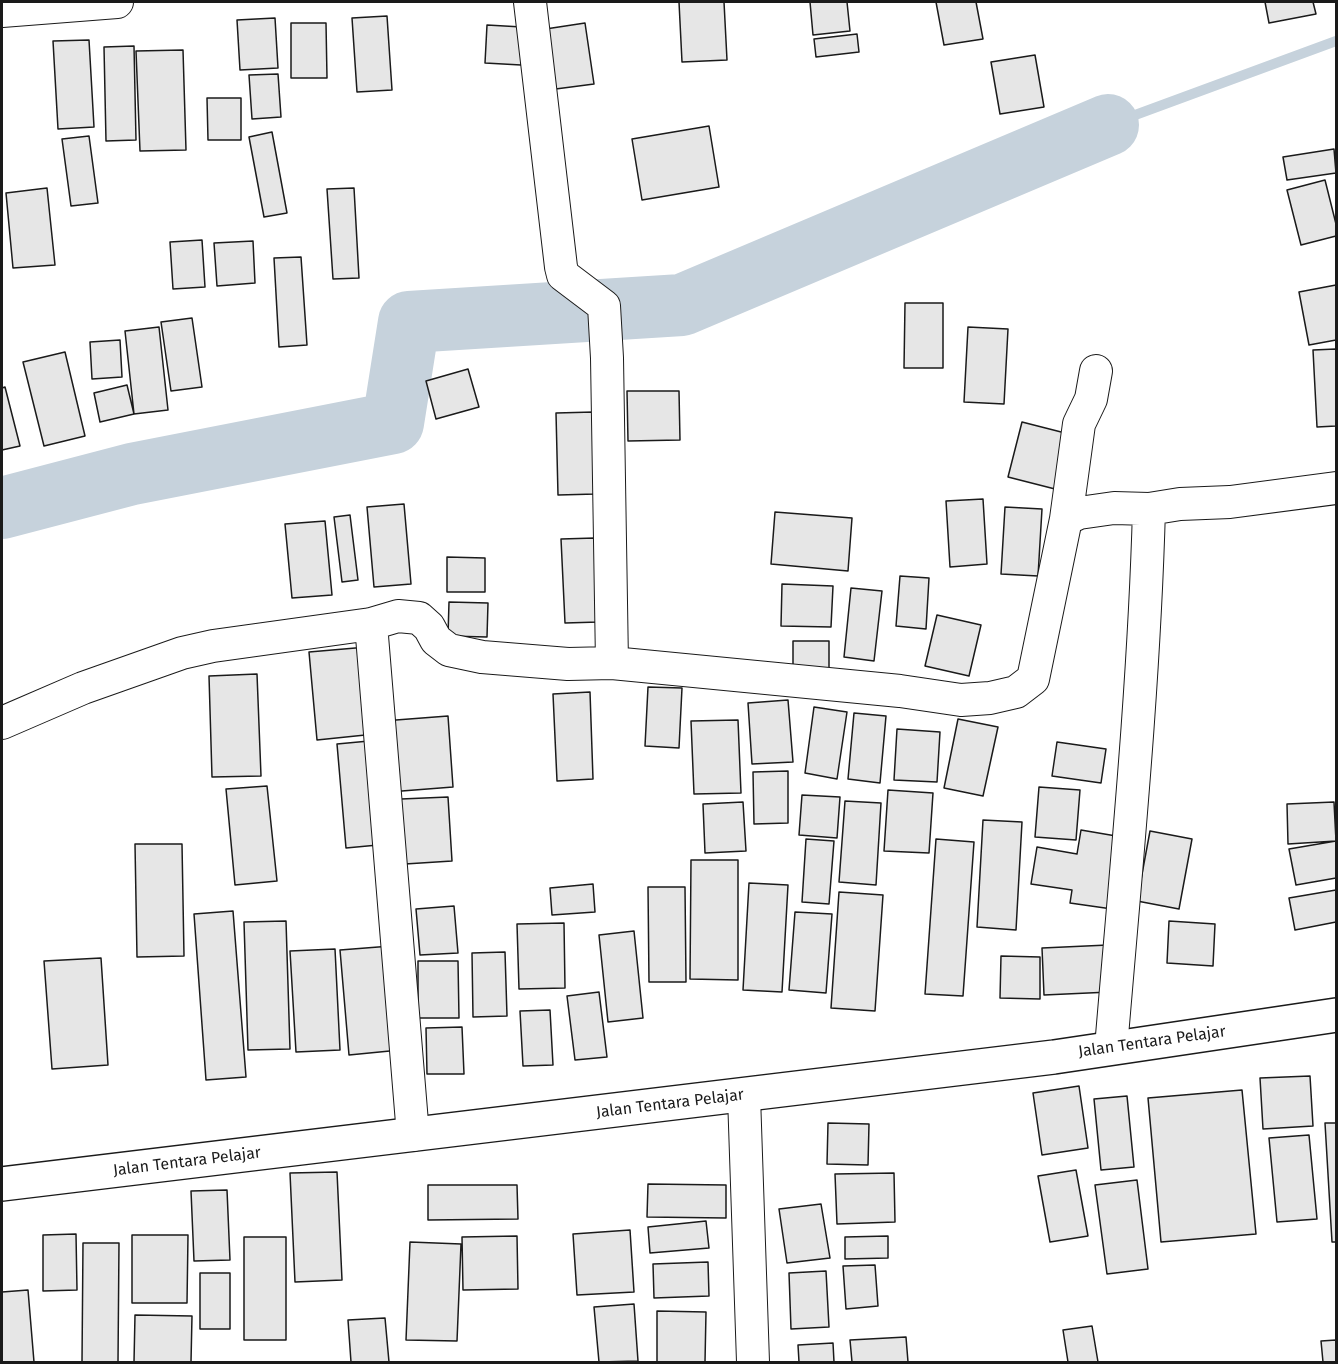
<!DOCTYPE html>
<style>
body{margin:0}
#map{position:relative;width:1338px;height:1364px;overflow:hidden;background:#fff;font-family:"Fira Sans",sans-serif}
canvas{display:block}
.frame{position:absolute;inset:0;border:3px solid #1a1a1a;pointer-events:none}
</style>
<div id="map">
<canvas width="1338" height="1364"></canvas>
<div class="frame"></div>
</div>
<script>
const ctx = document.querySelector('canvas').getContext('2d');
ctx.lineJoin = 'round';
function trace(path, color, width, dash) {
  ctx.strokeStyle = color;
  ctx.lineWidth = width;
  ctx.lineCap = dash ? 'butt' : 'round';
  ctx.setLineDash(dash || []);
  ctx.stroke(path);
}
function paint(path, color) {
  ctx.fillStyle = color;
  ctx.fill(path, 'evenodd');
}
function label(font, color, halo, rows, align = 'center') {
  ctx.font = font + ' "Fira Sans",sans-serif';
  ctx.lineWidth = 4.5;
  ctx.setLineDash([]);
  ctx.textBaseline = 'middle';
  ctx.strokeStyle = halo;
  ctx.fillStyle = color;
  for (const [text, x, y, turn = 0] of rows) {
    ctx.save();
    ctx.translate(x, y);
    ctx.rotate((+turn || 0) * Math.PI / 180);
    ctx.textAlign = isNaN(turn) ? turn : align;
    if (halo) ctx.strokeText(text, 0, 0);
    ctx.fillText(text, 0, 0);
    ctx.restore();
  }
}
trace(new Path2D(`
 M1108,125L1336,41`), '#c6d2dc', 10);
trace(new Path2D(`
 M2,508L132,474L393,423L409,322L682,305L1108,125`), '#c6d2dc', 62);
const building = new Path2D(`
 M679,2H724L727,60L682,62Z
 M810,2H847L850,31L813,35Z
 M936,2H976L983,39L944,45Z
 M1265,2H1313L1316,14L1269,23Z
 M387,16L392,90L357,92L352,18Z
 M275,18L278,68L240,70L237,20Z
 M291,23H326L327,78H291Z
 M585,23L594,84L548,90L539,30Z
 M487,25L522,27L521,65L485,63Z
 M857,34L859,52L816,57L814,39Z
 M89,40L94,127L58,129L53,41Z
 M134,46L136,140L106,141L104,47Z
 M183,50L186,150L140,151L136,51Z
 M1035,55L1044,107L1000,114L991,62Z
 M278,74L281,117L252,119L249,75Z
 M207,98H241V140H208Z
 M709,126L719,187L642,200L632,139Z
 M272,132L287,213L264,217L249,137Z
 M89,136L98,203L71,206L62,139Z
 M1334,149L1336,173L1287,180L1283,157Z
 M1325,180L1336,224V236L1301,245L1287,190Z
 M47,188L55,265L13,268L6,193Z
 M354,188L359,278L333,279L327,189Z
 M202,240L205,287L173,289L170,242Z
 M253,241L255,283L217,286L214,243Z
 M301,257L307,345L279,347L274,258Z
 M1336,285V340L1309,345L1299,292Z
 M905,303H943V368H904Z
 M192,318L202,387L171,391L161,322Z
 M159,327L168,410L134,414L125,331Z
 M968,327L1008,329L1004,404L964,402Z
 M120,340L122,377L92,379L90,342Z
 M1336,349V426L1317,427L1313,350Z
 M65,352L85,436L44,446L23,362Z
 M468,369L479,407L436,419L426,381Z
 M127,385L134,414L100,422L94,393Z
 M5,387L20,446L2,450V388Z
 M627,391H679L680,440L628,441Z
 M594,412L596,494L558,495L556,413Z
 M1022,422L1069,434L1055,489L1008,477Z
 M983,499L987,564L950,567L946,501Z
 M404,504L411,584L374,587L367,507Z
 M1005,507L1042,509L1038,576L1001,574Z
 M775,512L852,518L848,571L771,564Z
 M350,515L358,580L342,582L334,517Z
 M325,521L332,595L292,598L285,524Z
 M595,538L599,622L565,623L561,539Z
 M447,557L485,558V592H447Z
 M900,576L929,578L926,629L896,626Z
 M782,584L833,586L831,627L781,626Z
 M851,588L882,591L874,661L844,657Z
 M449,602L488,603L487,637L448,636Z
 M937,615L981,625L969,676L925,666Z
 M793,641H829V674H793Z
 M367,647L375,734L317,740L309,652Z
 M257,674L261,776L212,777L209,676Z
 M648,687L682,688L679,748L645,746Z
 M590,692L593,779L557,781L553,694Z
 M788,700L793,762L752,764L748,703Z
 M814,707L847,712L837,779L805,773Z
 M854,713L886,716L880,783L848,779Z
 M448,716L453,787L389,792L383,721Z
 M958,719L998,727L983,796L944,788Z
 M738,720L741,793L694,794L691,721Z
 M897,729L940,732L937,782L894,780Z
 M369,741L378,845L346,848L337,744Z
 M1057,742L1106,749L1101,783L1052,776Z
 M788,771V823L754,824L753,772Z
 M267,786L277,881L235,885L226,789Z
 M1039,787L1080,790L1076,840L1035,837Z
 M888,790L933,793L929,853L884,851Z
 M802,795L840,797L837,838L799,835Z
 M448,797L452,861L405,864L401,799Z
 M845,801L881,803L876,885L839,882Z
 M743,802L746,851L705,853L703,804Z
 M1334,802L1336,841L1288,844L1287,804Z
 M983,820L1022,822L1016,930L977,927Z
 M1081,830L1122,837L1112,909L1070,903L1072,890L1031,884L1037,847L1077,854Z
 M1150,831L1192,839L1179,909L1137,901Z
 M806,839L834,841L829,904L802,902Z
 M936,839L974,842L963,996L925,994Z
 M1336,841V878L1296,885L1289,849Z
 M135,844H182L184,956L137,957Z
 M691,860H738V980L690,979Z
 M749,883L788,885L782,992L743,990Z
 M593,884L595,912L552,915L550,888Z
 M648,887H685L686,982H649Z
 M1336,890V922L1295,930L1289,898Z
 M839,892L883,895L875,1011L831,1008Z
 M454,906L458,953L420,955L416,909Z
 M233,911L246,1077L206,1080L194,914Z
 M795,912L832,914L826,993L789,990Z
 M286,921L290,1049L248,1050L244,922Z
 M1169,921L1215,924L1213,966L1167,963Z
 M564,923L565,988L519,989L517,924Z
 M634,931L643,1018L608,1022L599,935Z
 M1108,945L1110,992L1044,995L1042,948Z
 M391,946L400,1050L349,1055L340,950Z
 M335,949L340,1050L296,1052L290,951Z
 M505,952L507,1016L473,1017L472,953Z
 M1001,956L1040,957V999L1000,998Z
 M101,958L108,1065L52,1069L44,961Z
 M418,961H458L459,1018H418Z
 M599,992L607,1057L575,1060L567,996Z
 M550,1010L553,1065L523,1066L520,1011Z
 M462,1027L464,1074H427L426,1028Z
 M1310,1076L1313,1126L1263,1129L1260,1078Z
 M1079,1086L1088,1148L1042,1155L1033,1093Z
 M1242,1090L1256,1234L1161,1242L1148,1098Z
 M1127,1096L1134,1167L1101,1170L1094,1099Z
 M828,1123L869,1124L868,1165L827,1164Z
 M1325,1123H1336V1242H1332Z
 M1309,1135L1317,1219L1277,1222L1269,1138Z
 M1076,1170L1088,1236L1050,1242L1038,1176Z
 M337,1172L342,1280L295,1282L290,1173Z
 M894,1173L895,1222L837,1224L835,1174Z
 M1137,1180L1148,1269L1107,1274L1095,1185Z
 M648,1184L726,1185V1218L647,1217Z
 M428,1185H517L518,1219L428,1220Z
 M227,1190L230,1260L194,1261L191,1191Z
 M821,1204L830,1258L787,1263L779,1209Z
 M706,1221L709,1248L650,1253L648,1227Z
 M630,1230L634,1292L577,1295L573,1234Z
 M76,1234L77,1290L43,1291V1235Z
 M132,1235H188L187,1303H132Z
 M517,1236L518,1289L463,1290L462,1237Z
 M888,1236V1258L845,1259V1237Z
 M244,1237H286V1340H244Z
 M410,1242L461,1244L457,1341L406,1340Z
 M83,1243H119L118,1362H82Z
 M708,1262L709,1296L654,1298L653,1264Z
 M875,1265L878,1306L846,1309L843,1266Z
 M826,1271L829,1327L791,1329L789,1273Z
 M200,1273H230V1329H200Z
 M28,1290L34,1362H2V1292Z
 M634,1304L638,1361L599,1362L594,1307Z
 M657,1311L706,1312L705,1362H657Z
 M135,1315L192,1316L191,1362H134Z
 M385,1318L389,1362H351L348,1320Z
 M1092,1326L1098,1362H1068L1063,1330Z
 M906,1337L908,1362H852L850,1340Z
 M1336,1340V1362H1323L1321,1341Z
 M833,1343L834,1362H799L798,1345Z`);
paint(building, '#e6e6e6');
trace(building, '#1a1a1a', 1.5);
const street = new Path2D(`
 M530,2L561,267L563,275L604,306L607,358L612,663
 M2,11L117,2
 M1066,519L1079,513L1114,508L1149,509L1180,504L1230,502L1336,488
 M371,624L413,1135
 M2,723L83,688L182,653L213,646L371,624L398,616L419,618L429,627L436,640L449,650L482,657L568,664L612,663L900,691L961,700L990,698L1016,692L1033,679L1066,519L1079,424L1091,399L1096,371
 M1111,1048C1126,868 1144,689 1149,509
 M744,1096L753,1362`);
const highway = new Path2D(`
 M2,1184L1054,1057L1336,1015`);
trace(street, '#1a1a1a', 34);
trace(highway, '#1a1a1a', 36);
trace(street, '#fff', 32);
trace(highway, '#fff', 33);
label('16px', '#1a1a1a', '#fff', [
 ["Jalan Tentara Pelajar",1152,1042,-8],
 ["Jalan Tentara Pelajar",670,1104,-7],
 ["Jalan Tentara Pelajar",187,1162,-7]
]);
</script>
